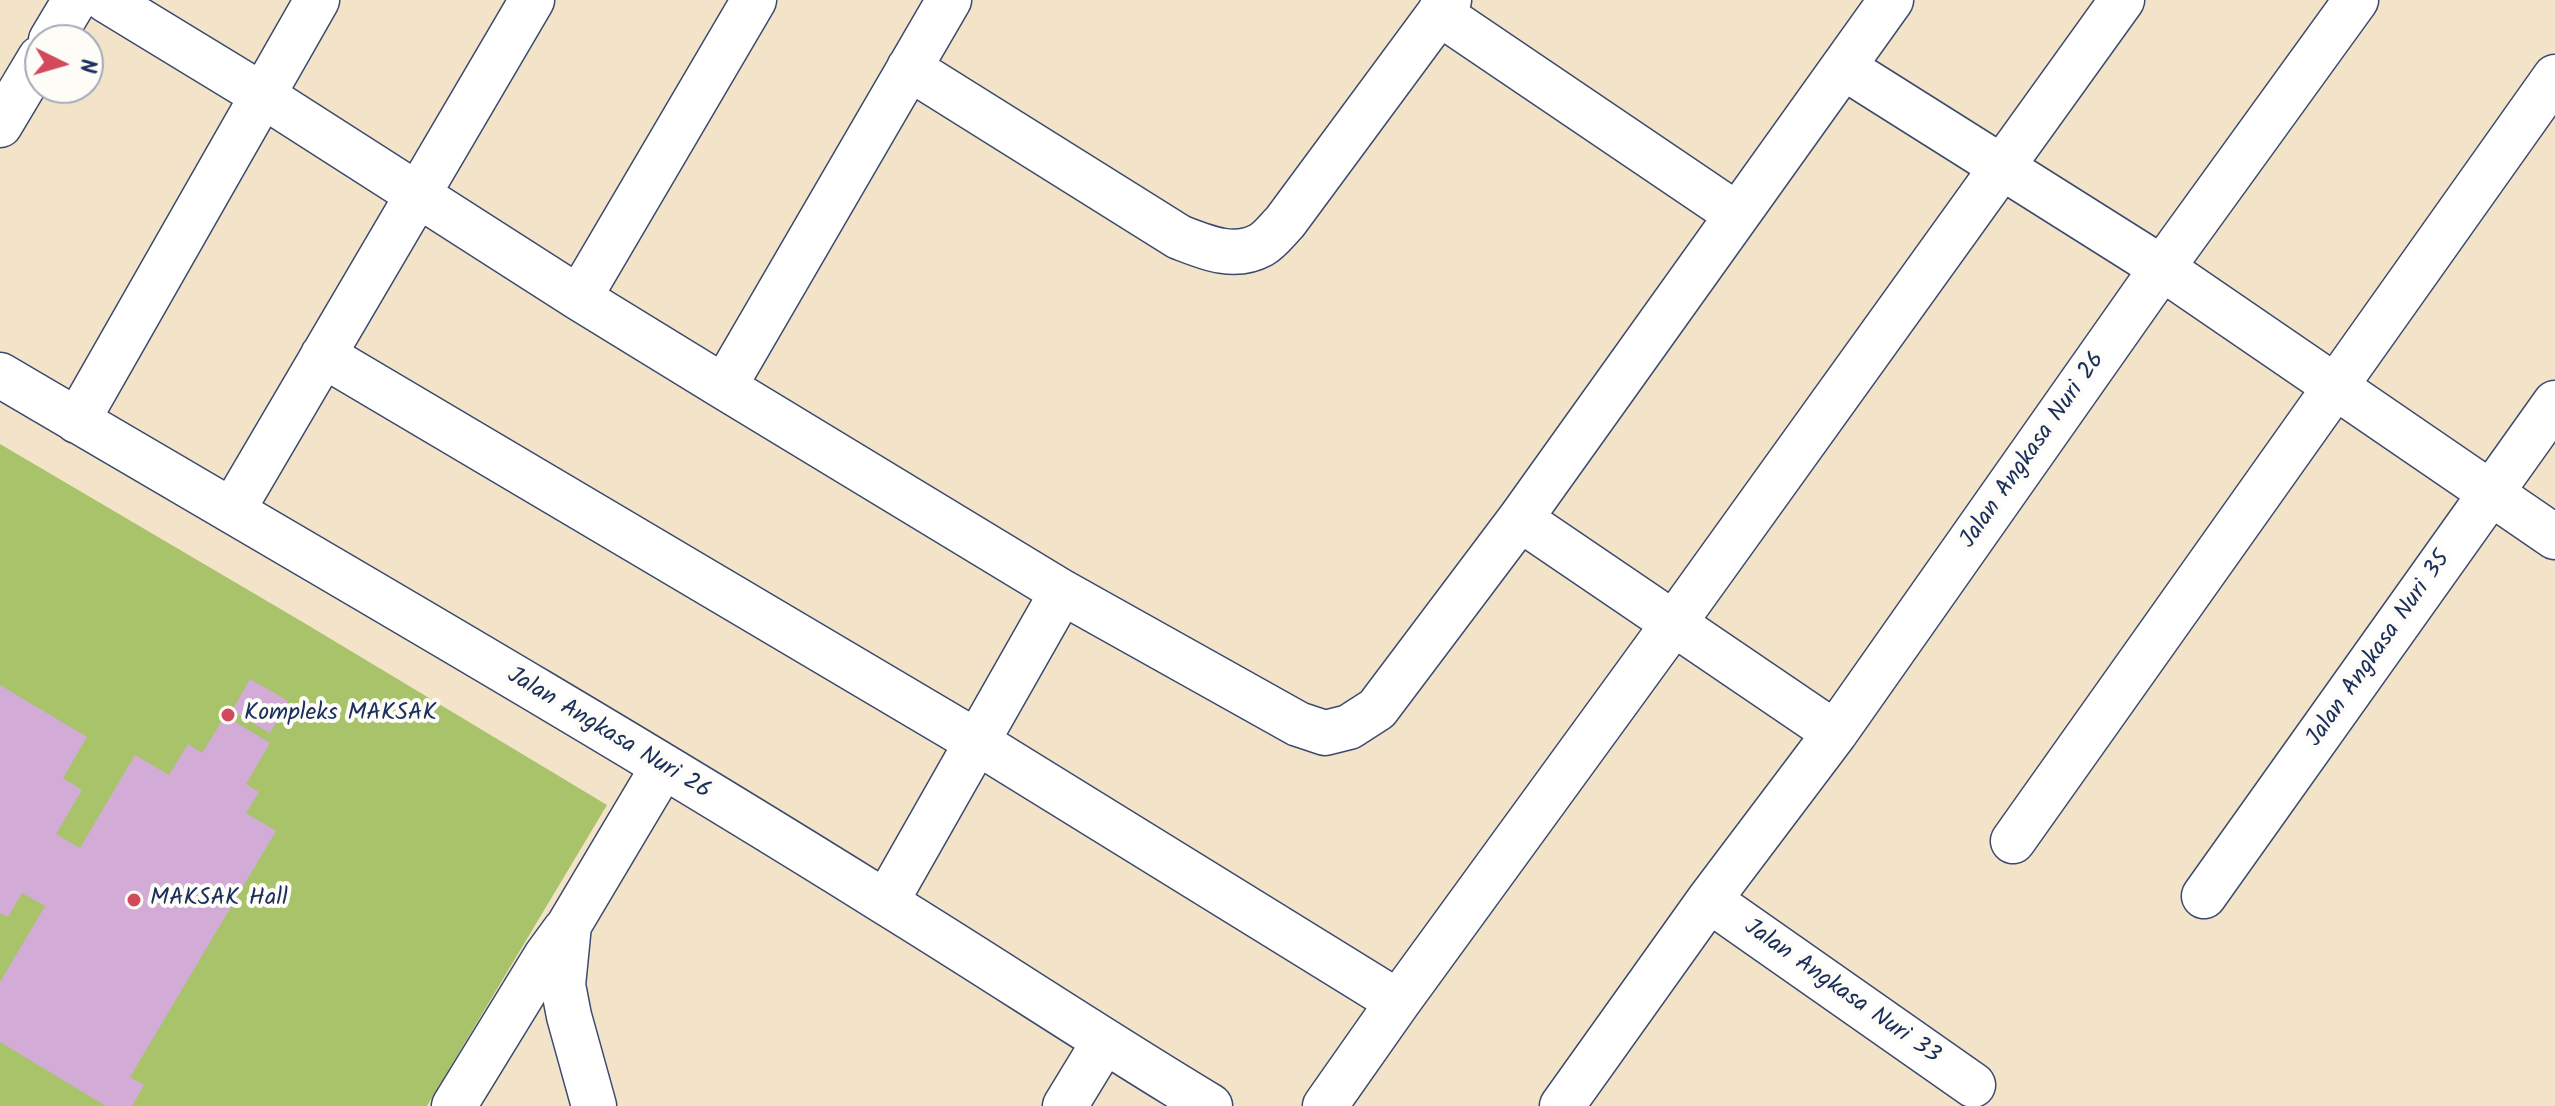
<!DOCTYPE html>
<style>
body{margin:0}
#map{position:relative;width:2555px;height:1106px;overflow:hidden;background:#f3e4c9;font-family:Kalam,sans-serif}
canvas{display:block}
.north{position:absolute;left:24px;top:24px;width:80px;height:80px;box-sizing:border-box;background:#fdfcf7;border:2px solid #a3aaba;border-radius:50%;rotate:95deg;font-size:22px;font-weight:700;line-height:32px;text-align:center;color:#1b2f5e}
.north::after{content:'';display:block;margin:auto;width:28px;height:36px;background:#d1495b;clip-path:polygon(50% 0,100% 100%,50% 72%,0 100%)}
</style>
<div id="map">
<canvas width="2555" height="1106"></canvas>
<div class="north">N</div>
</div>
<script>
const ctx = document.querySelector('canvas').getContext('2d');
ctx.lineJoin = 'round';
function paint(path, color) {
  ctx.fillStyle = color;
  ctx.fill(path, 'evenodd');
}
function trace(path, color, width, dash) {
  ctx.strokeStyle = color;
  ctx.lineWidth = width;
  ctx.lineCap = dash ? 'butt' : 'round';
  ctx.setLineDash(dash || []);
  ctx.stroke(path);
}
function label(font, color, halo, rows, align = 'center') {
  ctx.font = font + ' Kalam,sans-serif';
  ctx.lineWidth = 8;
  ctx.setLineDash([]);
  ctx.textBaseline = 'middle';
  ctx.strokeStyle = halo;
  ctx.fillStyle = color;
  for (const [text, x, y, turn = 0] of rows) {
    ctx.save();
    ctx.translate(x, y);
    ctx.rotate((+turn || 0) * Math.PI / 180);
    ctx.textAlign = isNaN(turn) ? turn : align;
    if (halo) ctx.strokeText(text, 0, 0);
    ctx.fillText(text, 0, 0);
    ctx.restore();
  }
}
paint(new Path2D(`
 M0,444L306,624L607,805L427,1106H0Z`), '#a8c36a');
paint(new Path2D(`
 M250,679L288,701L270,733L232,711Z
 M0,685L87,737L63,778L82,790L56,834L80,848L135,755L169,775L188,744L202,753L225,716L270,743L246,784L259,792L246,813L276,831L130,1077L144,1085L132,1106H106L0,1042V982L45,906L22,893L8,917L0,913Z`), '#d2acd7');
const minor = new Path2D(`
 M106,0L262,95L579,298L724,387L1062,592L1298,724L1325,733L1349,727L1377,709L1520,519L1891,0
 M1439,13L1736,214
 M51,40L75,0
 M1843,67L2162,268L2555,537
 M909,68L1179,237C1205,247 1234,260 1261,245C1270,240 1278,229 1285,222L1449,0
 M0,125L40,58
 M579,298L754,0
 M323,355L977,742L1398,1002
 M0,375C296,549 594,720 885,902C994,969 1100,1040 1210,1106
 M724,387L949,0
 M77,421L317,0
 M232,511L532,0
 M1520,519L1835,733
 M2013,841L2555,77
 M2204,896L2555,403
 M1709,900L1973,1085
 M886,902L1062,592
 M454,1106L546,956L565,930
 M594,1106L569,1016L563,985L569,925L663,767
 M1065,1106L1104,1042
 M1325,1106L1398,1002L1674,623L2122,0
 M1562,1106L1709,900L1835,733L2162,268L2356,0`);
trace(minor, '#3b4a6e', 47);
trace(minor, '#fff', 44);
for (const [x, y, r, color] of [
 [228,715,8,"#d1495b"],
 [134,900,8,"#d1495b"]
]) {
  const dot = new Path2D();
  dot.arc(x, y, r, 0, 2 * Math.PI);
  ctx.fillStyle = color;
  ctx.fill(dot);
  trace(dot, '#fdfcf7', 3);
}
label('24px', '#1b2f5e', '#fdfcf7', [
 ["Jalan Angkasa Nuri 26",2034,451,-55],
 ["Jalan Angkasa Nuri 35",2380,650,-55],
 ["Jalan Angkasa Nuri 26",608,735,31],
 ["Jalan Angkasa Nuri 33",1841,993,35]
]);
label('24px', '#1b2f5e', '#fdfcf7', [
 ["Kompleks MAKSAK",244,715],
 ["MAKSAK Hall",150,900]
], 'left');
</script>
